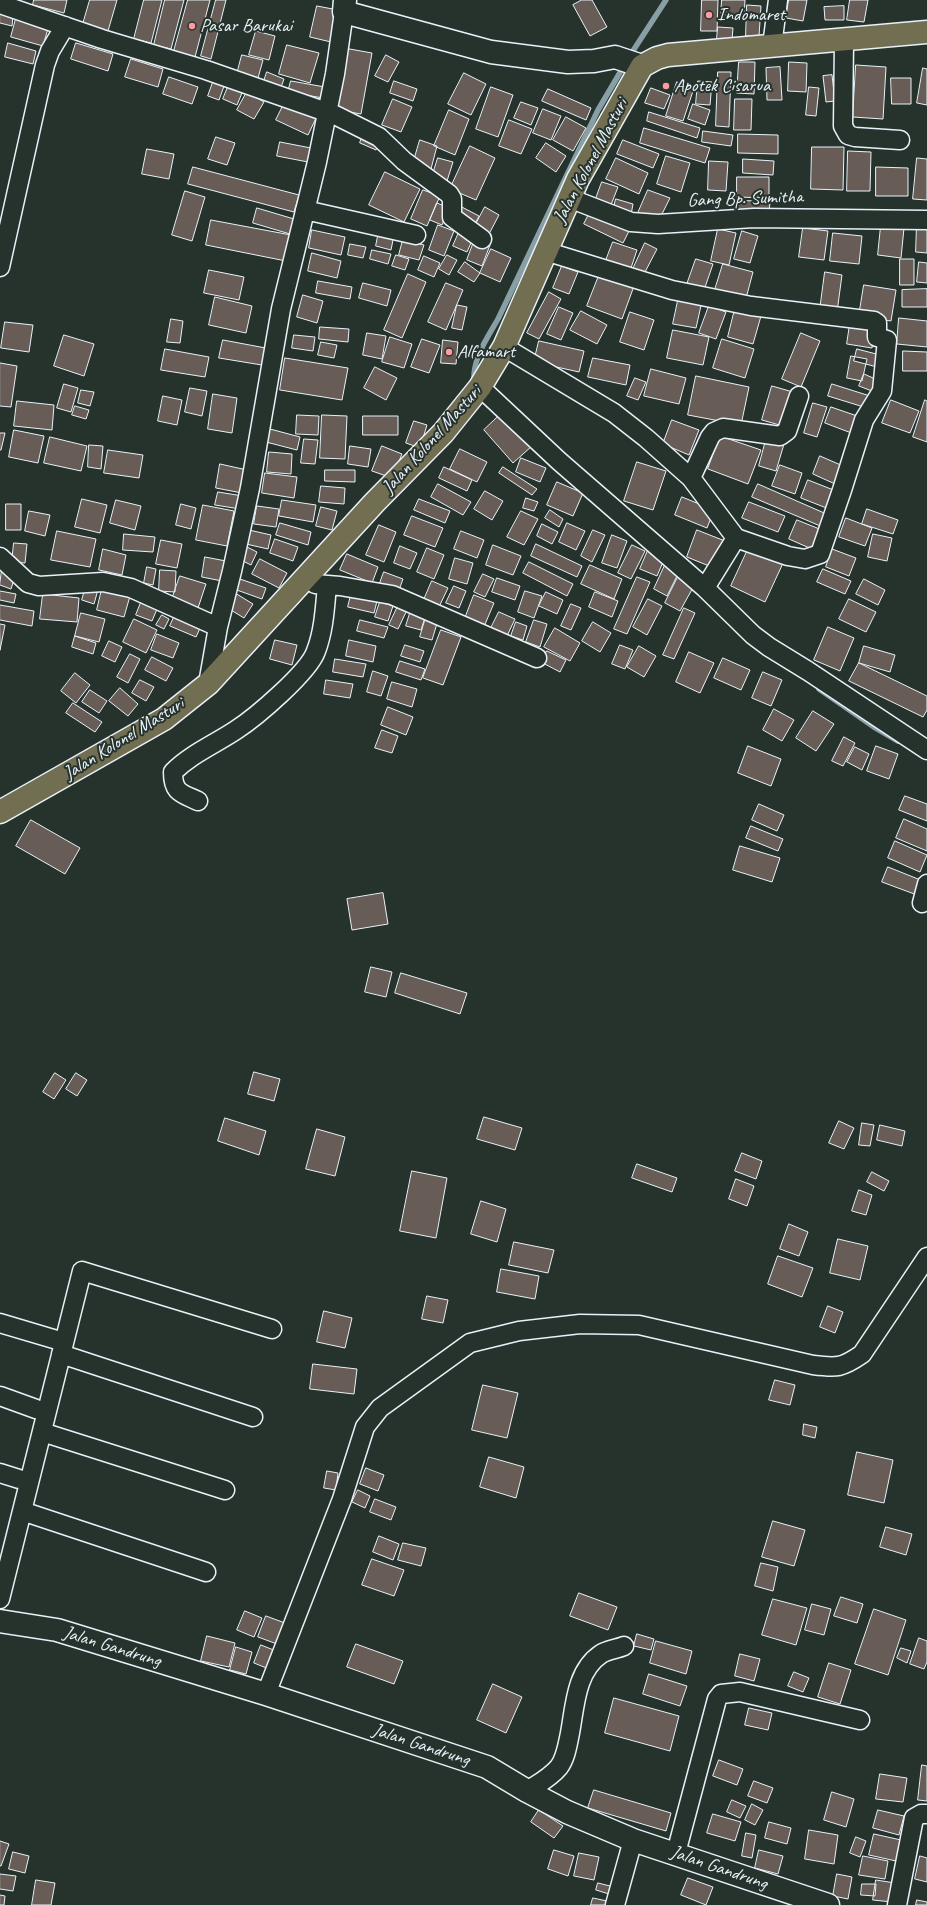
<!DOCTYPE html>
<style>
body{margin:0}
canvas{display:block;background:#26332d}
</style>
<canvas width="927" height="1905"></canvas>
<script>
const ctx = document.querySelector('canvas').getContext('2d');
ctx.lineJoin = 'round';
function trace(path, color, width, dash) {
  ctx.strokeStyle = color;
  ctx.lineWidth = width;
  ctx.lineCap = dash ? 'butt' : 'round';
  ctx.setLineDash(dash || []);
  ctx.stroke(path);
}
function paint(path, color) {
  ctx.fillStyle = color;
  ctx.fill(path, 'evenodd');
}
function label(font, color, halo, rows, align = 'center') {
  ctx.font = font + ' Caveat,sans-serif';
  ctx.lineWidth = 4;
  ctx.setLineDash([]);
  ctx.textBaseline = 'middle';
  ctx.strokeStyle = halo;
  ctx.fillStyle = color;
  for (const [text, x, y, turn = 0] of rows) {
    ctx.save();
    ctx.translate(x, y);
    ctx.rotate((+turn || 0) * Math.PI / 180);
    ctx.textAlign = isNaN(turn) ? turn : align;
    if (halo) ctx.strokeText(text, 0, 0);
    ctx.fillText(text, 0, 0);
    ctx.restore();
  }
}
trace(new Path2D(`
 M629,57L666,0
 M474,384C472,359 486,340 498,319L598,110L625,64
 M819,689L874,727L898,741`), '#899fa6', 5.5);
const building = new Path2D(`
 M34,0H67L64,13L33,5Z
 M90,0H117L108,31L83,24Z
 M144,0H162L151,43L134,39Z
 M165,0H184L171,49L154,45Z
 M188,0H210L195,57L174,51Z
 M216,0H226L211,59L201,56Z
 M582,0H592L607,27L590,36L573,5Z
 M702,0H718L717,31H701Z
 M722,0H745L744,16L721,15Z
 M789,0H807L803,21L786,18Z
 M850,0H868L864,22L847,20Z
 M747,5L761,6L759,36H746Z
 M317,6L338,10L331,42L310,37Z
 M844,6V20H825L824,7Z
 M0,14L13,16L12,26L0,23Z
 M17,15L49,25L43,46L11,37Z
 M718,27L733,28L732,40L717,39Z
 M256,31L275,36L269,60L249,55Z
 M8,43L36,51L33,64L5,57Z
 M76,43L113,54L108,71L71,59Z
 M287,45L319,53L310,83L279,74Z
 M344,48L372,53L361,114L333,109Z
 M242,55L263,60L258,78L237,74Z
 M386,55L399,62L388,82L375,76Z
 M131,59L163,69L158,87L125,77Z
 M739,62H755L754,94L737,93Z
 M789,62L807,63L806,92L788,91Z
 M856,65L886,67L883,119L853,117Z
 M780,67L782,100H767L766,68Z
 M923,68L927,69V105L917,103Z
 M267,72L284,79L280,90L263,84Z
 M718,72H731L729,127L716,126Z
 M464,73L486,84L471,115L448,104Z
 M216,74L227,78L219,100L208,96Z
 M832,75L835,101L826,102L823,76Z
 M169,77L198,87L192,104L163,94Z
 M891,78H911V104H892Z
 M291,81L325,87L323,98L288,92Z
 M394,81L417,89L413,101L390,93Z
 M698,81L712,82L710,105L696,104Z
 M230,82L244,88L237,105L223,99Z
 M677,82L694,88L683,121L666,116Z
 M491,87L513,95L498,137L476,129Z
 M809,87L819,88L816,116L806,115Z
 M651,88L670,95L664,109L645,103Z
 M548,89L591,108L586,120L542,101Z
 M247,92L264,102L254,119L237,110Z
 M393,99L412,107L401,132L382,125Z
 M735,99H752L751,130H734Z
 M285,102L317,116L308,135L276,120Z
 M521,102L538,108L531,125L514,118Z
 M693,104L710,110L705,125L688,119Z
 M543,109L561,116L551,140L533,133Z
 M449,110L469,119L455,155L434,146Z
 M649,112L700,128L697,138L647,121Z
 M566,117L586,128L573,151L553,140Z
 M509,120L532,129L521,154L499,146Z
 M644,128L710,148L705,163L640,143Z
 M703,131L733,135L731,146L702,142Z
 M363,134L380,141L376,150L360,143Z
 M738,134L778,135V154L738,153Z
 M216,137L235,143L227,165L208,159Z
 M420,140L437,146L431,169L413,164Z
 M623,140L659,154L653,168L617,154Z
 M280,142L311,148L308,162L277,156Z
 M546,143L566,156L556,172L536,158Z
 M470,146L495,158L476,200L450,189Z
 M812,147H844L843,190L811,189Z
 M147,149L174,154L169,179L142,174Z
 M848,151L871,152L870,191H847Z
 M666,156L690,163L681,192L657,184Z
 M438,158L453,162L447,181L432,177Z
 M616,158L648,173L639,194L606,179Z
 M917,158L927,159V200L913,199Z
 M743,159L774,161L773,175L743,173Z
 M709,161L728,162L726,191L708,190Z
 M193,167L299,195L294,212L188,184Z
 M876,167L908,168V196H876Z
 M385,172L420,189L404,222L369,205Z
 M737,177H769V198L737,197Z
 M602,182L618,187L609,210L594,204Z
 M423,190L440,196L427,226L411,219Z
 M648,190L670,198L661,216L638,213Z
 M185,191L205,197L192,241L172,235Z
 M616,199L633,204L631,215L613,211Z
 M736,200L770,202L769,212L736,213Z
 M437,203L449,208L442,225L430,220Z
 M458,205L479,216L474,226L452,214Z
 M485,207L499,215L489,234L475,226Z
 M257,208L294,219L290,234L253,223Z
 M591,210L630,229L623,243L584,224Z
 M211,220L291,235L286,261L206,245Z
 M917,224L927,225V253L916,252Z
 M438,225L454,231L444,256L429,250Z
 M881,226L904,228L901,258L878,255Z
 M803,228L828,231L824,260L799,257Z
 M718,229L736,233L729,265L711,261Z
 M312,230L345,237L341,255L309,248Z
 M460,230L474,236L467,252L453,246Z
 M379,231L394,235L391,250L376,246Z
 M742,231L758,236L750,263L734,259Z
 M833,233L862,236L859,264L830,261Z
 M475,239L490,245L482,266L467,260Z
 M403,240L424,245L419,260L399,255Z
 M613,242L637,250L630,271L605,263Z
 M645,243L657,249L644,274L633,269Z
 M350,244L366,247L363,258L348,255Z
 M491,249L511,258L500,282L480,273Z
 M372,250L391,254L388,264L370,259Z
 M312,253L341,261L337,278L308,271Z
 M396,255L409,259L405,270L392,266Z
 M447,255L457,260L449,275L439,269Z
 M424,256L440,263L434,277L418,270Z
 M696,259L713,264L702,296L685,290Z
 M900,259H914V285H900Z
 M465,262L480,273L474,282L458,272Z
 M919,262L927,263V283L917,282Z
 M723,264L753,272L745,302L714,293Z
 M562,266L578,272L569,294L553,288Z
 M209,270L244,277L239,300L204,293Z
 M825,272L842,275L837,312L820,310Z
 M600,273L634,286L622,319L587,306Z
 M408,274L426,282L402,338L384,330Z
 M318,281L352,287L350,299L316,293Z
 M363,283L391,290L387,306L359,298Z
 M446,283L463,290L446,330L428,322Z
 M864,285L896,290L891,321L859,316Z
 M927,289V307H902V290Z
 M549,292L561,299L539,339L527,333Z
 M303,295L323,301L317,323L297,317Z
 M679,296L702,301L696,328L673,324Z
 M215,297L252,306L246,333L209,325Z
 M457,305L467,307L462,330L452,328Z
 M709,306L726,312L716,339L699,333Z
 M559,307L573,313L561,340L547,334Z
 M735,309L761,316L753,344L728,337Z
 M581,311L607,325L597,344L570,330Z
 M630,312L654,320L644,350L620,342Z
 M899,318L927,321V347L897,344Z
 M171,319L183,321L180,343L167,342Z
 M5,322L33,325L29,352L1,348Z
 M850,324L876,328L872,348L847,344Z
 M320,327L349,329L348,342L319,339Z
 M673,330L709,337L703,365L667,358Z
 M367,333L386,336L382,359L363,355Z
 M801,333L820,341L801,387L782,379Z
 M64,335L94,344L84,376L54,366Z
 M294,335L315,337L313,351L292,348Z
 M390,337L412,344L404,368L382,362Z
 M422,339L440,345L429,373L411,367Z
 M722,339L754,349L745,378L713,368Z
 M223,340L271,349L268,366L219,358Z
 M443,340L458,342L456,364L441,363Z
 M539,341L584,351L579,372L534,362Z
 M321,342L337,345L334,358L318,355Z
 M165,349L209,357L205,377L161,370Z
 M857,349L884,356L881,368L854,361Z
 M903,351L927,352V371H903Z
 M851,356L867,359L862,381L847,378Z
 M285,358L348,368L342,400L280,390Z
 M593,358L630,365L626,385L588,377Z
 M0,363L17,366L11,407L0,406Z
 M375,367L397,378L386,400L364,388Z
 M651,369L686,378L679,404L644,396Z
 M864,374L882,382L877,393L859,386Z
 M696,376L749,387L741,425L688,415Z
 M635,378L646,382L638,400L627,396Z
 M64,384L78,388L71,412L57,408Z
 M832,384L870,396L867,408L828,396Z
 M772,386L793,392L783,426L762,420Z
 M190,388L207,391L202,416L185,412Z
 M81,390L94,392L90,406L78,403Z
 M213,394L237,398L232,433L208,429Z
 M163,396L182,400L177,425L158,421Z
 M891,400L919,411L910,433L882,423Z
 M925,400L927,401V442L913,437Z
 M17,401L54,405L52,430L14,426Z
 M813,403L827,407L817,437L804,433Z
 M75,406L89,410L86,419L72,415Z
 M831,407L860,417L854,434L825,423Z
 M502,413L532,446L513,463L484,430Z
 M297,415L319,416L318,435L296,434Z
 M322,415L347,416L345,459L320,458Z
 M363,416H398V435H363Z
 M672,420L699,430L689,455L663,444Z
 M414,421L427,425L420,448L406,443Z
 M270,429L300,437L297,450L266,442Z
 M14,430L44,436L38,463L9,457Z
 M0,433H5L1,450H0Z
 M720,436L761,450L748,484L708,469Z
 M50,437L87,446L81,471L44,463Z
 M304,439L318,440L315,464L301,463Z
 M766,440L784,444L776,471L759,466Z
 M89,445L103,446L101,469L88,467Z
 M350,446L371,449L368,467L348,464Z
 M382,446L402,454L392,478L372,471Z
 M460,449L487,462L477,482L450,469Z
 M108,450L143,455L139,478L104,473Z
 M269,452L292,454L291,474L267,472Z
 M820,456L843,466L835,484L813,474Z
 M521,458L546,468L540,482L516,472Z
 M637,462L666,471L653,510L624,501Z
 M220,464L247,470L242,493L216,488Z
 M780,465L802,473L795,494L772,486Z
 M444,467L472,480L467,491L439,478Z
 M503,467L537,489L532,495L499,473Z
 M325,470H355V482L325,481Z
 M265,473L297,477L294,498L262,493Z
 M808,480L836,491L829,509L801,498Z
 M557,482L583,493L573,516L547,505Z
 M438,484L471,502L463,515L431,497Z
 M758,484L831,516L825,528L752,497Z
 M321,486L345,488L344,504L319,502Z
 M485,491L503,501L492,520L474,509Z
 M218,492L243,496L240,509L215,505Z
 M682,497L714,510L707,528L675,515Z
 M526,498L538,502L534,511L523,508Z
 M82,499L107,505L100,533L75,527Z
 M419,499L450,511L445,523L414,510Z
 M116,500L141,506L135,530L110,523Z
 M282,500L316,505L313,522L279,516Z
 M749,502L785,516L778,532L742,518Z
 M6,504H21V530H6Z
 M181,504L196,508L191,529L176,525Z
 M203,505L234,511L227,546L196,540Z
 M257,506L279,509L276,527L254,524Z
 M321,507L337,511L332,530L316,526Z
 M867,509L898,520L893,534L862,524Z
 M550,510L563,519L559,527L545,518Z
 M29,511L50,515L45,536L25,531Z
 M521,511L538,519L524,545L507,537Z
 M412,516L443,528L435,547L404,535Z
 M846,518L872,528L865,546L839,537Z
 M797,520L822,530L814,550L789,539Z
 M280,523L311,532L308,545L276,535Z
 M567,523L585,531L576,550L559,542Z
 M542,524L558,532L552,544L537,536Z
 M379,525L396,532L384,562L366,555Z
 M249,530L271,535L268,549L246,544Z
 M593,530L605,535L592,562L581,556Z
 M697,530L725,541L714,568L687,557Z
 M57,531L96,539L90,567L51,560Z
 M461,531L484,540L477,558L454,549Z
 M124,534L155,537L153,552L123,550Z
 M873,534L892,538L887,561L868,557Z
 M612,535L627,541L617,568L602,563Z
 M275,539L298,547L293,561L270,553Z
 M161,540L182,544L177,568L156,564Z
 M14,543L27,544L25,563L12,562Z
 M536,544L582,566L577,577L531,556Z
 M493,545L521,556L513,575L486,565Z
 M632,545L645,551L631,579L618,573Z
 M750,545L784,561L765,602L731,586Z
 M400,546L417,553L410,569L394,563Z
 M247,547L257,552L251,565L241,560Z
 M427,548L444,555L434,579L417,572Z
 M649,548L666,555L657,576L640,569Z
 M103,549L126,555L122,575L99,570Z
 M832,549L856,558L849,576L826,567Z
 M347,554L378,567L372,583L340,570Z
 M205,557L226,561L222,581L202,577Z
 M455,558L473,563L467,584L449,579Z
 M260,559L287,573L279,588L252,574Z
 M529,562L573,584L567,596L523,573Z
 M666,563L680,570L667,596L654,589Z
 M590,565L622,579L614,599L581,584Z
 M147,567L156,569L153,585L144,583Z
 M2,569L16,573L11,589L0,585Z
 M823,569L851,581L845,594L817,582Z
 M160,570L176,571L175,592L159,591Z
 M384,572L403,579L399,590L380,583Z
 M483,574L494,579L485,597L474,592Z
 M679,575L695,584L680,611L665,603Z
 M180,576L206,584L197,611L171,602Z
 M637,577L650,582L627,634L614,629Z
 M237,578L266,588L262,599L234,589Z
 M497,578L520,586L515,600L492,592Z
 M864,579L885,590L878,605L856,594Z
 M432,581L448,588L438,609L423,602Z
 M87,583L99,586L94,604L82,600Z
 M454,586L466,591L459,608L446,603Z
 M102,589L130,596L124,617L97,610Z
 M0,591L16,594L14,603L0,600Z
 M525,591L542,596L534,618L518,612Z
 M546,592L563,600L557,614L539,606Z
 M595,592L618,601L612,617L589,607Z
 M235,593L253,604L244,618L226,607Z
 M43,594L79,598L77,622L40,619Z
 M144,595L160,602L152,621L136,615Z
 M351,595L377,601L374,613L348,607Z
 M474,595L494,603L483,629L464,621Z
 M648,599L662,606L647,635L633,627Z
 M849,599L876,612L866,632L839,619Z
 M380,602L393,606L388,621L375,617Z
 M571,604L581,608L571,630L561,626Z
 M0,605L34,611L32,626L0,620Z
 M398,606L407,610L398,629L389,625Z
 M412,607L427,611L421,630L406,626Z
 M684,608L695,613L674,659L663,655Z
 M499,612L515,619L507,636L491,628Z
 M81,613L105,619L99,642L75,636Z
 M176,613L202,624L196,637L170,626Z
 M427,614L439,617L432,640L420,637Z
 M162,615L169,619L164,629L156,625Z
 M134,619L157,630L146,653L123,642Z
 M360,620L388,627L384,638L357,631Z
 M534,620L547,624L540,647L526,642Z
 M516,622L527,626L523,640L511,636Z
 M593,622L611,633L600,652L582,641Z
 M0,624L5,625L0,650Z
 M828,627L854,638L840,671L814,660Z
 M555,628L580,643L570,661L544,647Z
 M441,630L461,637L443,685L423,678Z
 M157,634L179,643L173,658L151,650Z
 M75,636L96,643L93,654L72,647Z
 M275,640L297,645L292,665L270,659Z
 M349,640L376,646L373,662L346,656Z
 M109,641L122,647L115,662L102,656Z
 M405,645L424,651L420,662L401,656Z
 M620,645L633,650L625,669L612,664Z
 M639,646L656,656L644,677L627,667Z
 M864,646L895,655L890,672L859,663Z
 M547,651L566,660L560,672L541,662Z
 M689,652L714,663L700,693L676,682Z
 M130,654L140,659L128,683L117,677Z
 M152,657L173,668L166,681L145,670Z
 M723,658L750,670L741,690L714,678Z
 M335,659L366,664L363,677L333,672Z
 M400,661L425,669L421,680L396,672Z
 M859,663L927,696V710L923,717L849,681Z
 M373,671L388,676L381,696L367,692Z
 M763,672L782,680L771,706L752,698Z
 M75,673L90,685L76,703L61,691Z
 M140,680L154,687L146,701L132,693Z
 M326,680L353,684L350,698L324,694Z
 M392,682L417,689L412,707L387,699Z
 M120,688L138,704L128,716L109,701Z
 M90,690L107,701L99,713L82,702Z
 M73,703L102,722L95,732L66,713Z
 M388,707L413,717L406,735L381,725Z
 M774,709L794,720L782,741L763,730Z
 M813,711L834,724L816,751L796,738Z
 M382,730L398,736L392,753L375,748Z
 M844,737L855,743L843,766L832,761Z
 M748,746L781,759L771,786L738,773Z
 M876,746L898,754L889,779L867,771Z
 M855,747L869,754L862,770L847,762Z
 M905,796L927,804V821L899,810Z
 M759,804L784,815L777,831L752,820Z
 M904,819L927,829V851L896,838Z
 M31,820L80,848L65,874L16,846Z
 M751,826L783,839L778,851L746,838Z
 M895,841L927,855L920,872L888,858Z
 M740,846L780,858L772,882L733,870Z
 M888,867L923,881L917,895L882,882Z
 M383,893L388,924L352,930L347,899Z
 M371,967L392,972L386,997L365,992Z
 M401,973L467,993L460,1014L395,993Z
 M254,1072L280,1079L274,1101L248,1094Z
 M55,1073L66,1080L54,1099L43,1092Z
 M76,1073L87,1080L77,1096L66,1089Z
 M484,1117L522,1128L515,1150L477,1139Z
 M225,1118L266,1131L259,1155L218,1141Z
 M839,1121L854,1128L844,1149L829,1143Z
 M862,1123L874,1125L870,1146L859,1145Z
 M880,1125L905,1131L902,1146L877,1140Z
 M317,1129L345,1137L335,1176L306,1169Z
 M742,1153L762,1161L756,1179L735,1171Z
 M637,1164L677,1178L672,1192L632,1178Z
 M412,1171L447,1178L436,1238L400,1231Z
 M872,1172L889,1181L884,1191L867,1182Z
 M736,1179L754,1186L747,1206L729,1199Z
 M859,1190L872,1195L866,1215L852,1211Z
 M481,1201L506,1209L497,1242L471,1234Z
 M789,1224L808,1232L799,1256L780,1249Z
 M838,1239L868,1246L860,1280L830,1273Z
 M514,1242L554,1250L548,1273L509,1265Z
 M778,1256L813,1268L802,1297L768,1284Z
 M501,1269L539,1276L535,1299L497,1292Z
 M427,1296L448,1300L443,1323L422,1319Z
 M828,1306L843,1312L835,1333L820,1327Z
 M324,1311L352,1318L345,1348L317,1342Z
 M313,1364L357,1369L354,1394L310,1389Z
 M775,1380L795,1385L790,1405L769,1400Z
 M483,1385L518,1393L507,1438L472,1430Z
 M804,1424L817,1427L815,1438L803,1435Z
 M857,1452L893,1460L884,1503L848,1495Z
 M489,1457L524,1467L516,1498L480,1487Z
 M366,1468L384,1475L378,1491L360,1484Z
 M327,1471L338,1473L336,1490L324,1488Z
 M358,1490L370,1496L365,1508L352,1502Z
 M375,1499L396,1507L391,1520L370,1512Z
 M773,1521L805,1530L794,1566L762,1557Z
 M886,1527L912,1534L906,1555L880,1547Z
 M379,1536L399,1544L393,1560L373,1552Z
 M403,1543L426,1548L421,1566L398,1560Z
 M372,1559L404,1570L394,1596L362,1585Z
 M761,1563L778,1567L773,1591L755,1586Z
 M579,1593L617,1607L608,1630L570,1616Z
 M841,1597L863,1604L857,1623L834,1616Z
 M773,1599L807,1608L796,1645L762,1635Z
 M812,1604L831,1609L824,1635L805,1630Z
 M874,1609L906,1620L888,1675L855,1664Z
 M245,1611L262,1618L254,1637L237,1630Z
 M266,1616L285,1623L277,1644L258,1637Z
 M637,1634L654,1639L651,1650L634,1646Z
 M207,1636L235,1643L229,1667L201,1661Z
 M919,1638L927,1641V1662L924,1669L910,1664Z
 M656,1641L692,1651L686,1674L650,1663Z
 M356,1644L403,1661L394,1684L347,1667Z
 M261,1645L276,1651L269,1669L254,1663Z
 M236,1647L252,1652L246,1674L230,1670Z
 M901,1648L911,1651L907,1663L897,1658Z
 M740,1654L760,1659L754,1681L735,1676Z
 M829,1663L851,1670L840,1704L818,1697Z
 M794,1672L809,1678L803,1692L788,1686Z
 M649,1674L687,1686L680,1706L643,1694Z
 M493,1684L522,1697L506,1733L477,1720Z
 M614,1698L679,1716L670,1751L605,1733Z
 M749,1708L772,1713L768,1730L745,1725Z
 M719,1760L743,1769L737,1785L713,1776Z
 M922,1765L927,1766V1801L918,1800Z
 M880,1774L907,1778L903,1802L876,1799Z
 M754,1781L773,1788L767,1803L748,1796Z
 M594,1790L671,1813L666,1831L588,1808Z
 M832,1792L854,1799L846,1827L824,1820Z
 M732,1800L746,1806L740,1818L727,1812Z
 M752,1804L763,1810L755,1825L745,1820Z
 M539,1810L563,1826L554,1838L531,1822Z
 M878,1810L904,1816L899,1835L873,1828Z
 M713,1814L741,1822L735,1841L707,1833Z
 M769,1822L791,1828L787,1844L765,1838Z
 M809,1830L838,1835L834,1864L805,1859Z
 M746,1833L756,1835L752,1858L742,1856Z
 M874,1834L901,1840L896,1861L869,1855Z
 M856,1837L866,1841L860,1857L850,1853Z
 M0,1841L9,1844L1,1866H0Z
 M554,1850L574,1856L568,1876L548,1869Z
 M759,1850L783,1856L778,1874L755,1868Z
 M13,1852L29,1856L25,1873L9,1869Z
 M579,1853L599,1857L594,1880L574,1876Z
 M863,1856L888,1861L885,1879L859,1875Z
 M920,1856L927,1858V1882L915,1879Z
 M0,1874L16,1876L13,1891L0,1889Z
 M837,1874L852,1877L848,1899L833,1896Z
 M688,1878L713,1887L706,1905L681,1895Z
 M36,1880L55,1883L51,1905H32Z
 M876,1880L895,1883L892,1902L873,1900Z
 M598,1883L614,1887L612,1895L596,1890Z
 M862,1884H876L875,1896L861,1895Z
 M0,1895L5,1896L4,1905H0Z
 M593,1898L607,1901L606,1905H591Z
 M917,1900L927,1902V1905H916Z`);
paint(building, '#685c56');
trace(building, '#e8f1f8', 1);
const street = new Path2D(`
 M0,4L102,39L206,70L335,115L379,137L404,161L449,194L452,199V217L482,239
 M844,41L843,126L848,135L855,137L900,140
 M772,46L778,0
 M569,198L631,222L658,224L754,218L927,220
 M305,210L416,235
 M545,251L672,290L751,306L874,321L877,323V337L887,340L882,391L864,420L842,490L820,554L805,559L788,556L736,538L705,588
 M0,267L45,65L50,51L65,26
 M504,347L614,413L646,438L691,478L736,538
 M480,387L559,461L705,588L753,635L769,647L808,671L927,750
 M691,478L710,437L714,432L723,428L780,436L787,431L799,396
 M0,557L28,583L39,586L103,582L131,588L218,627
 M315,584L340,586L392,595L537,658
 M208,684L218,627L232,571L250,488L281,309L317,162L335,74L344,12
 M198,801C181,793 173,793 173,772C191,754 215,744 236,730C256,717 309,672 316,651C324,630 325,607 327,585
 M922,903L927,884
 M0,1323L57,1340
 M61,1354L253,1417
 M0,1396L36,1409
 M42,1432L225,1490
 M0,1473L19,1479
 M22,1511L206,1572
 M0,1599L82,1271L272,1329
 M266,1694L342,1499L365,1427L380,1408L470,1343L519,1331L580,1324L639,1325L813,1365C837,1368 842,1368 862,1354L927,1257
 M527,1791C538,1784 550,1778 559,1767C565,1759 567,1748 569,1738C575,1711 574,1672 601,1654C607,1650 617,1649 624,1646
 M676,1853L717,1699L721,1694L740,1692L860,1720
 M615,1905L633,1840
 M897,1905L914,1818L921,1814H927`);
const secondary = new Path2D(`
 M345,0L344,12L491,52L568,62L594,61L615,57L642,66
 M0,1621L57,1630L266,1694L487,1767L527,1791L567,1812L633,1840L828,1905`);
const primary = new Path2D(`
 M0,812L164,719L208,684L375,502L443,433L480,387L504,347L578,179L642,66L657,58L668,55L927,32`);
trace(street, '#e8f1f8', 21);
trace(secondary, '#e8f1f8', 25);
trace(primary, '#e8f1f8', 25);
trace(street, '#26332d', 18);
trace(secondary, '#26332d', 22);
trace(primary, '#726e52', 22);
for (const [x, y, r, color] of [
 [709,15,4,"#ff9aa2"],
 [192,26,4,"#ff9aa2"],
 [666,86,4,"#ff9aa2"],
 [449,352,4,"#ff9aa2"]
]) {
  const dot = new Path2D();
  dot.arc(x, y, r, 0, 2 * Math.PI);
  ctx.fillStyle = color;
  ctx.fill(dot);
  trace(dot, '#26332d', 1.5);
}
label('19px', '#e8f1f8', '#26332d', [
 ["Indomaret",717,15],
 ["Pasar Barukai",200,26],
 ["Apotek Cisarua",674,86],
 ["Alfamart",457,352]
], 'left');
label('19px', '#e8f1f8', '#26332d', [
 ["Jalan Kolonel Masturi",591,161,-62],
 ["Gang Bp. Sumitha",745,199,-2],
 ["Jalan Kolonel Masturi",432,440,-48],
 ["Jalan Kolonel Masturi",124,739,-32],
 ["Jalan Gandrung",112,1647,17],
 ["Jalan Gandrung",421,1745,18],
 ["Jalan Gandrung",719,1868,19]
]);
</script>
